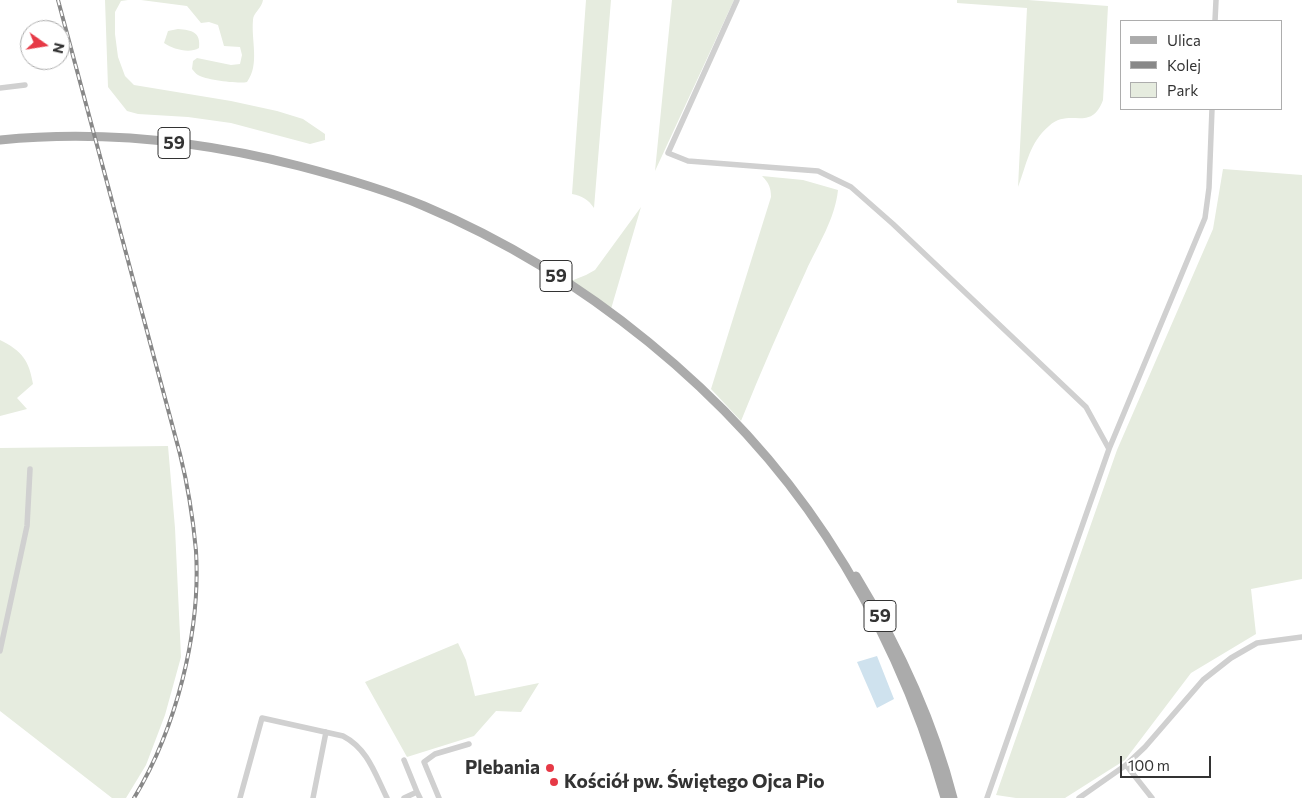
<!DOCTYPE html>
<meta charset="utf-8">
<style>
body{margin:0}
#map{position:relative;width:1302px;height:798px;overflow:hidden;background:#fff;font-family:Commissioner,sans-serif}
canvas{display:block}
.legend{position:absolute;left:1120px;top:20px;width:162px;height:90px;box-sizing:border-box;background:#fff;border:1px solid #adadad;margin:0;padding:6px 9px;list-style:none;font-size:15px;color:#333}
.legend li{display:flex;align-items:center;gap:10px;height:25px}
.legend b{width:25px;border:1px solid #adadad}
.north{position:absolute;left:20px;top:20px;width:50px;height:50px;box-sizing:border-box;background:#fff;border:1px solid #adadad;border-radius:50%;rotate:103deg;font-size:14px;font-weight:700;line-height:20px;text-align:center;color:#333}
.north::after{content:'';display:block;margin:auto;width:18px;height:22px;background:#e63946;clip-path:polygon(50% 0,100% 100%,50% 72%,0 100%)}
.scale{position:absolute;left:1120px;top:756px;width:91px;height:22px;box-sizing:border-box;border:2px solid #333;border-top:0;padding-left:6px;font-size:15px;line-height:18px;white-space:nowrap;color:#333;-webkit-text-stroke:4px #fff;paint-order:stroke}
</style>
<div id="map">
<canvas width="1302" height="798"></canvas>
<ul class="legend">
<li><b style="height:6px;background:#ababab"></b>Ulica</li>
<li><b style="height:6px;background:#888"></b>Kolej</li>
<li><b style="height:14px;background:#e6ecdf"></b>Park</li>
</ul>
<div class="north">N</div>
<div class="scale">100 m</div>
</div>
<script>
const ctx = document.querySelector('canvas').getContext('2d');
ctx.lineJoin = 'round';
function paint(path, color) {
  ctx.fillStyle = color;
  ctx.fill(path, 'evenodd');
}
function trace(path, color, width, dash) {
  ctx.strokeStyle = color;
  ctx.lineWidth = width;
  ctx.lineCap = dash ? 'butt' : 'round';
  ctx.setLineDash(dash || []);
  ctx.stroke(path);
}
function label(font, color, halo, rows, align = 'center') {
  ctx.font = font + ' Commissioner,sans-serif';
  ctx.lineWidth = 5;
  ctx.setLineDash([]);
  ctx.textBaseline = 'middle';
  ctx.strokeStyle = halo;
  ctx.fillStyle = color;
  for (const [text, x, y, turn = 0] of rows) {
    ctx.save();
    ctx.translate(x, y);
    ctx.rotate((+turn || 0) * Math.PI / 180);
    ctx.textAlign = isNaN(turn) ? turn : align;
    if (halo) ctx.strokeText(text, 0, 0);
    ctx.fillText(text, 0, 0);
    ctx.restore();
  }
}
paint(new Path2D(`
 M105,0H128L121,1L115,12V34L118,57L125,76L134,85L231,101L277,111L303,119L325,134V140L310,144L231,123L188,117L138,114L127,111L108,87Z
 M141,0H263C262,8 253,13 253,20C251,41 260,64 247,82C239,84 206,80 198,75C196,74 194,71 192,69L193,61L197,58L231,65L240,64L242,55L240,47L224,46L218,25L209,22L201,23L187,6Z
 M586,0H611L594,208C588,199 582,196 572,194Z
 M672,0H734L655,171Z
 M957,0H1028L1108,6L1103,100C1091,133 1070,107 1049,126C1029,143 1027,164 1018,187L1027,8L957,3Z
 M178,29C192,30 201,32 199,48C189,54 173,49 164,43L168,31Z
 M1223,169L1302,175V579L1251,589L1256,634L1191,673L1125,760L1065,798H1016L996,795L1117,450L1213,229Z
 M762,176L803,180L838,190C835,219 818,245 806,271C783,321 761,371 741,421L711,389L771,197C771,188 769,183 762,176Z
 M641,207L611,309L571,281L586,275L595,270Z
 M0,340C22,351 29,360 33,384L17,398L27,409L0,416Z
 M168,446L175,528L181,657L165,715L146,765L126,798H112L0,711V448Z
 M458,643L466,660L475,696L539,683L521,712L496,711L474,736L407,757L365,682Z`), '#e6ecdf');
paint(new Path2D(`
 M877,656L894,699L877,708L857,662Z`), '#cfe2ee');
trace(new Path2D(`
 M737,0L668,153L688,161L818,171L851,187L893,224L1086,407L1109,449
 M1215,21L1216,0
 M0,88L25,85
 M0,651L27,526L30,469
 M404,760L417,792
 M1126,765L1152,798
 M240,798L262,718L343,736C368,749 375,774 387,798
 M313,798L326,732
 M404,798L417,792L420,798
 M439,798L424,762L435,754L469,744
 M987,798L1109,449L1205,218L1209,188L1212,109
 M1079,798L1126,765L1145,747L1203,680L1231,658L1257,643L1302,637`), '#d0d0d0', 5.5);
trace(new Path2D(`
 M0,140C100,130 202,141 299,166C341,177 384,189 424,206C581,272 732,393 826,536C879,616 919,706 945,798
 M856,576C898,645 933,720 953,798`), '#ababab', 9);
const rail = new Path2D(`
 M58,0L180,454C188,486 193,518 196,551C201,632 176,729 134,798`);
trace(rail, '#888', 4);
trace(rail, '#fff', 2, [5.5]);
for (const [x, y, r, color] of [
 [550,768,5,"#e63946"],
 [554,782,5,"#e63946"]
]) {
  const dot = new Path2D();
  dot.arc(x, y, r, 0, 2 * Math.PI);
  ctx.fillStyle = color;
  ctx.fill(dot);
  trace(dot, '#fff', 2);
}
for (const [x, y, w] of [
 [174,143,32],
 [556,276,32],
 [880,616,32]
]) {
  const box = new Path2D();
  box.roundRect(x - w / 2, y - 15.5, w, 31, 4);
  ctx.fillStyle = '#fff';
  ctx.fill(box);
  trace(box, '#333', 1);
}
label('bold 18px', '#333', null, [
 ["59",174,143],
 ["59",556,276],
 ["59",880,616]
]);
label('bold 19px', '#333', '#fff', [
 ["Plebania",540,768],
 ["Kościół pw. Świętego Ojca Pio",564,782,"left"]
], 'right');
</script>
